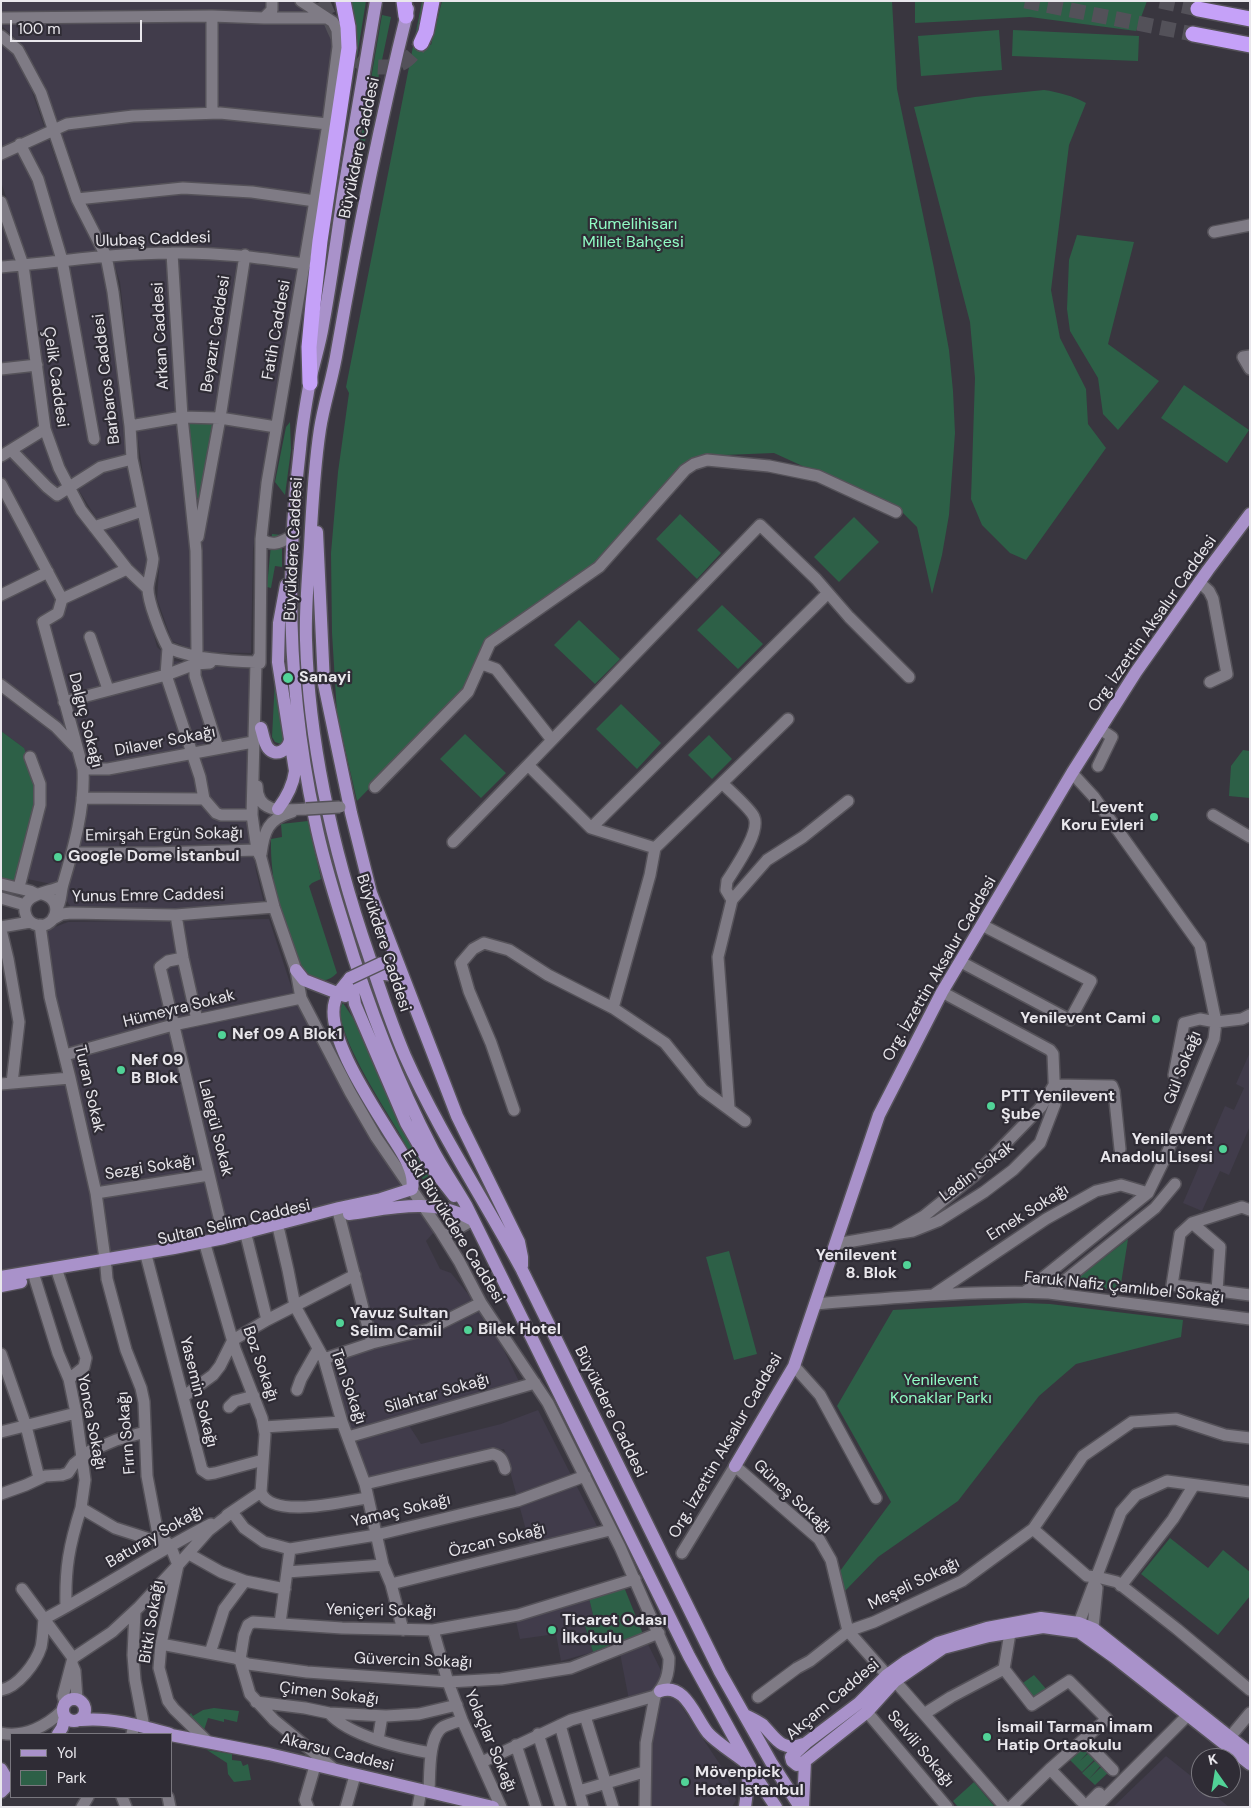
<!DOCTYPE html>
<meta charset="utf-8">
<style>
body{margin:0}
#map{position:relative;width:1251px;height:1808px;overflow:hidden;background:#39363f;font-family:"DM Sans",sans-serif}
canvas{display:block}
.frame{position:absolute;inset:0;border:2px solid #e9e7ec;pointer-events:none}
.legend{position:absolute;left:10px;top:1733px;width:162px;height:65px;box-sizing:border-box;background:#2f2c35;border:1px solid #79777e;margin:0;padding:6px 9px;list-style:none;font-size:15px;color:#e9e7ec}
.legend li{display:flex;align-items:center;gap:10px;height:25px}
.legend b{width:25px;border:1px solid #79777e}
.north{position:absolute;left:1191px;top:1748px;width:50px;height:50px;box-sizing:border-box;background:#2f2c35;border:1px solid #79777e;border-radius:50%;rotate:347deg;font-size:14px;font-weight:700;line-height:20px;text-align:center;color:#e9e7ec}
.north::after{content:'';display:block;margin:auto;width:18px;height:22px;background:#51d397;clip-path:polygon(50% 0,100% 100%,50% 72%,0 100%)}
.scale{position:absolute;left:10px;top:20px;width:132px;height:22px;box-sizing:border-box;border:2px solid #e9e7ec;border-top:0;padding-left:6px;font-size:15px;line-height:18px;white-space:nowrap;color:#e9e7ec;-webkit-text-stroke:4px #2f2c35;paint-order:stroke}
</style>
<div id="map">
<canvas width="1251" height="1808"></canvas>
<div class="frame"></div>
<ul class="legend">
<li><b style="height:6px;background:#a992ca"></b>Yol</li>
<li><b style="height:14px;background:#2d6047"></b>Park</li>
</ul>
<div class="north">K</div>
<div class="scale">100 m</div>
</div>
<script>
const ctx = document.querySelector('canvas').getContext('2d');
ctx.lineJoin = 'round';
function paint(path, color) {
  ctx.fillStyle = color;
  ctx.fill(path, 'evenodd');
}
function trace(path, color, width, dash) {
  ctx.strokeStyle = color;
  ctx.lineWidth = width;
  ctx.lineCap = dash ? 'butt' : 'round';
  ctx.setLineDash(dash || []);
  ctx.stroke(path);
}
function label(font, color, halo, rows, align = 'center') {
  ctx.font = font + ' "DM Sans",sans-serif';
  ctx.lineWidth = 4.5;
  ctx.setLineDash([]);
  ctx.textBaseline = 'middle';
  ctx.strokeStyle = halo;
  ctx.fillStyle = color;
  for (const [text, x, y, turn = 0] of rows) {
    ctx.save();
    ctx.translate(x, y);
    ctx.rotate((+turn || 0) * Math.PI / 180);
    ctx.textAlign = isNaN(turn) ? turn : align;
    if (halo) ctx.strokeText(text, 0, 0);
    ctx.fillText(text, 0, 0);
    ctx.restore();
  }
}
paint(new Path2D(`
 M1,1H292L334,27V69L280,364L269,452L253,550L251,653L199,652L172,641L157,599L159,570L150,525L138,439L120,282L110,251L84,196L45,86L22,45L1,25Z
 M1,42L8,47L25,72L69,197L102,257L123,418L147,559L144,580L112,543L78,489L54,444L27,259L1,182Z
 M1,215L17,265L40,433L67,497L104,550L142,590L157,647L173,661L250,669L248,803L256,871L265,907L144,910L71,907L56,885L18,877L24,748L1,731Z
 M269,919L291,986L333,1071L372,1142L405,1186L335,1202L226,1233L1,1272V1090L66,1083L38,963L34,935L68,922Z
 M1250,1052V1126L1229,1175L1220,1171L1202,1211L1183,1203L1225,1106L1234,1110L1244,1088L1236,1084Z
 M420,1208L435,1231L426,1241L440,1269L451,1273L490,1321L524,1392L408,1424L421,1444L501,1424L538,1410L598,1528L530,1545L504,1449L368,1478L346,1419L325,1355L369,1340L339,1221L363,1216Z
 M589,1598L595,1623L585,1626L593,1652L561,1661L556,1634L520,1639L516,1621Z
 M643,1634L671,1691L725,1772L736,1800L732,1807H642L652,1701L629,1700L618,1643Z
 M1166,1756L1201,1784V1788H1206L1229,1807H1113Z`), '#413c4b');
paint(new Path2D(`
 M348,1H366L353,81L349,80Z
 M422,1H427L421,39L431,45L442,1H892L897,89L934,268L949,350L953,391L955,433L949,515L942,555L932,594L917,527L901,511L774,453L699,456L691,459L594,567L486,642L466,689L357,801L337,714L332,633L331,553L338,472L349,393L346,387Z
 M915,1H1147L1136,31L1030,17L915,23Z
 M382,15L391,17L358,175L355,172Z
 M999,30L1002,70L921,76L918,36Z
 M1013,30L1139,36L1138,61L1012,56Z
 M1044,90C1058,92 1073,96 1086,103L1069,145L1051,290L1060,338L1086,389L1088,424L1106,448L1026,560L1010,553L982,525L971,499L975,378L970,322L914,107L975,97Z
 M1077,235L1134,242L1108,344L1159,381L1118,430L1103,414L1098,378L1070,331L1067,309L1069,260Z
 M1184,385L1249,430L1227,463L1161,418Z
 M187,421L214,423L200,498H193Z
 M290,422L291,450L285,495L275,482L286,427Z
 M680,514L721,553L697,579L656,539Z
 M854,517L879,542L839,582L814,557Z
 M272,534L282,535V567L275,566L271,588L267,587Z
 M722,605L763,644L738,669L697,630Z
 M579,620L620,659L595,684L554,645Z
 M275,679L284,741L281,744L275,742L272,737Z
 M621,704L661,743L637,769L596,729Z
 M1,731L24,748L36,782L38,807L17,884L1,880Z
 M465,734L506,773L481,798L440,759Z
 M709,735L732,759L712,779L688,755Z
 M1243,750L1250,751V798L1229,796L1231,766Z
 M308,821L321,879L312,883L309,886L337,973C331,979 325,982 317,979C312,977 307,976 303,972C299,968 297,960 295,955C280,919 270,878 271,839L282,837L281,824Z
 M343,1003L353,1018L396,1115L441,1200L431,1196C420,1174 410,1152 398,1131C386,1110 328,1023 343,1003Z
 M1128,1239L1120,1290L1069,1285Z
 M729,1251L757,1354L734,1360L706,1257Z
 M1025,1303L1050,1304L1183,1320L1181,1337L1076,1364L1039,1396L958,1501L878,1557L844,1592L840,1571L891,1502L837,1406L893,1310Z
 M1170,1538L1208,1568L1223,1550L1250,1572V1596L1218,1635L1141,1574Z
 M624,1587L643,1634L593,1652L585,1626L595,1623L589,1598Z
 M1034,1675L1047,1690L1032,1701L1020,1685Z
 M214,1708L239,1711L237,1722L224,1719V1722L208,1718L204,1730L188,1716L191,1713L193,1716L203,1710Z
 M1084,1743L1090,1750L1080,1761L1091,1751L1097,1757L1082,1772L1068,1758Z
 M207,1750L232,1754V1760L241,1761L243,1766L248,1764L251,1780L234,1782L228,1774L227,1763Z
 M1098,1758L1103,1763L1089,1779L1104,1764L1111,1770L1095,1785L1082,1773Z
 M974,1782L995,1807H958L953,1801Z`), '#2d6047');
trace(new Path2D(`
 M322,1C337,32 343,69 385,67C403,67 412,57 421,43
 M1025,1L1193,34
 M1160,1L1198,9`), '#535159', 15, [15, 8]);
const minor = new Path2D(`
 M1,18L212,16L264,18H325
 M264,18L272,10V1
 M1,36L18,50L41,93L77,199L106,256L113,292L130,426L132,459L153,559C152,569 149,578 148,587C147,600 161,635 168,648C195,659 226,661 256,662
 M212,113V16
 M20,144L38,179L62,260L94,439
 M1,154L67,124L133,116L220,113L328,124
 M77,199L183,188L252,192L315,201
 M1,202L23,265L45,429L59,468L81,510L127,569L148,589
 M1214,232L1250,225
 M172,253L182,417L196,551L197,656
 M1,267C58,262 115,253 172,253C217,252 261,258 305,264
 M1250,356L1243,357L1250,369
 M1,369L37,365
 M130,426L182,417L220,418L276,427
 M11,450L47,487L57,495L101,467L132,459
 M1,456L45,429
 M1,484L62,599
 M94,527L142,511
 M198,537L220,418L245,255
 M261,539C274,548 282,541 294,535
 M1199,582L1209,591L1213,599L1227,674L1210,682
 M1,595L48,572
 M90,637L108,689
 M260,655L256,662L252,815L257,850L261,858L274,907L296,970L301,998L350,1092L376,1137L441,1232L459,1261L481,1303L548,1403L620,1547L669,1658C669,1674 666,1684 655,1696
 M260,663L261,539L267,483L328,124L338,47L337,30L333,22L301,1
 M195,664V676L218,748
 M482,664L496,669L552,740
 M1,685L56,727L76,748
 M64,702L166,675L168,648
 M1098,766L1112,737L1100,729
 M83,769H108L253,742
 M722,783C729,790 751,809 754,817C761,832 735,868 727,881L726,890L732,900
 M257,786C257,815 285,810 306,809
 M375,787L468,692L490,643L599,567L685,470L694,464L707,460L769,466L818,476L896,512
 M82,798L204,799L216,813L221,815H252
 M204,799L200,777L166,675L195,664L210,663
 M1213,815L1250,837
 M591,828L828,593
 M453,842L528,765
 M655,848L788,719
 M72,853H154L257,850
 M261,854C264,831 268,819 292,812
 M1,884L30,891L36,894
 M19,887L40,805V784L30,757
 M42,894C67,900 54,933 34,924C29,922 26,917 25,912C22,893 49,893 62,886
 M1,898L25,905
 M56,910C62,901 60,894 63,884C74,847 85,808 83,769L43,622L58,613L62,599L127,569
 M176,915L183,958L197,1020
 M53,919L62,914L71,913L176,915L274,907
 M40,925L50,997L70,1078L96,1193L105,1259
 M1,927L30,922
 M1,930L8,959L19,1022L12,1083
 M183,958L168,961L160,967L224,1238
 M961,962L1070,1020L1091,981L982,925
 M613,1008L650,875L655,848L591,828L528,765L760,525L816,579L849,617L909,677
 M65,1055L173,1025L301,998
 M1174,1075L1184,1023L1200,1019L1216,1022L1242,1019L1250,1015
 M1,1084L70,1078
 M1054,1085L1112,1086L1114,1091L1120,1149
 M729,1108L718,957L732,900L767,860L803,837L848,801
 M514,1110L491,1043L469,991L461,963L473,949L484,943L509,950L548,975L613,1008L665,1043L703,1090L745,1121
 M96,1193L209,1175
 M339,1215L372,1343
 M1192,1223L1242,1207L1250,1210
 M279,1231L288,1270L295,1306L324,1359L342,1422L365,1484L383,1565L391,1584L403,1630
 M893,1234L913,1231L938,1221L984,1192L1013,1170L1040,1143L1055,1104L1053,1054L1050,1050L942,992
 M444,1236L473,1220
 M247,1239L267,1320
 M836,1244L893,1234L924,1216L975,1175L1041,1107L1054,1085
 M206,1248L235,1349L262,1418L265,1434L261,1492
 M147,1259L202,1470L208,1474L215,1473L263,1460
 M58,1274L86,1358L84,1367L69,1379
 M35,1279L58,1353L69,1379L76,1413L85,1480L81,1508L115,1528L168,1545
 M1217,1291L1220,1247L1192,1223L1180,1234L1172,1285L1250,1295
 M1025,1292L1148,1193L1165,1158L1214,1039L1216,1022L1200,945L1094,797L1072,773
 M1049,1293L1155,1208L1175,1184
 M933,1295L1046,1219L1096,1191L1121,1185L1148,1193
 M815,1304C892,1298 971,1290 1049,1293L1250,1319
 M1,1354L26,1426L39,1478
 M324,1359L372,1343L429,1329L481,1303
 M794,1366L820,1395L876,1498
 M297,1390L301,1379L318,1349
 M183,1397L213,1375L220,1366L233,1340L267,1320L355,1275
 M229,1407L235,1401L254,1396
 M264,1427L342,1422
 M1,1432L76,1413
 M348,1437L535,1383
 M365,1484L493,1454C501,1456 503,1461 505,1469
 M1,1494L26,1485L45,1476L62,1475L68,1473L74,1464L90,1451L116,1440L145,1432
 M227,1515L261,1492C271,1520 346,1501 367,1498
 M1033,1529L1087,1576L1097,1577L1117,1582L1177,1629L1250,1690
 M682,1553L735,1466L819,1539L831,1560L848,1631L887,1675L895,1681L924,1714L1005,1807
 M189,1554L221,1572L245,1581L285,1589
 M287,1572L383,1565
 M391,1584L610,1530
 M1121,1586L1173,1519L1194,1485
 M22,1589L73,1658
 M66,1607C65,1568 69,1546 81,1508
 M135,1611L133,1655L135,1680L144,1727
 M44,1619C101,1589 154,1553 211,1524
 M280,1623L290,1549
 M1079,1623L1121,1512L1136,1495L1167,1481L1250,1492
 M433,1630L448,1682L462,1720L501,1807
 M1010,1633L1004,1669L1032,1705L1069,1681L1107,1719L1050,1769L1011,1807
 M1092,1637L1097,1588
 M161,1644L235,1658L248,1664L307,1672L448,1682L501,1679L571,1668L659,1633
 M210,1653L224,1609L245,1581
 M73,1658L112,1632L139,1607L178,1565L170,1545L161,1537L157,1529L147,1476L144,1402L141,1388L126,1350L107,1279L106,1267
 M72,1664L75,1671L77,1699
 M1,1690C18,1687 36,1663 41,1647C43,1638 43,1628 44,1619
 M758,1697L797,1668L810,1661L848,1631L874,1622L962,1581L1033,1529L1083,1456L1132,1422L1176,1419L1225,1435L1250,1438
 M256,1702L305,1708L329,1713L386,1716L419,1714L457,1705
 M65,1703L63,1696L73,1658
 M867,1712L947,1807
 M329,1713C349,1736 402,1748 431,1753
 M924,1714L951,1697L1004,1669
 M585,1716L613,1807
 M560,1725L583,1807
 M1,1733C24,1738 47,1726 63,1710
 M132,1734L134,1724
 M538,1734L561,1807
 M1230,1737L1250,1713
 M378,1740L382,1716
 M1084,1740L1113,1770
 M208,1742L174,1709L168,1701L159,1668L161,1644L178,1565L208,1531L232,1512L244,1528L264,1542L290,1549L376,1535L517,1501L585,1476
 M516,1745L536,1807
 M482,1762L571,1720L655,1696
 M334,1769L274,1720L250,1694L240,1660L244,1635L248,1625L253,1622L342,1628L433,1630L518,1615L635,1579
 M1050,1769L1081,1801
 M579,1791L644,1772
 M429,1792C430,1775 428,1736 443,1727C449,1724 456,1722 462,1720
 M122,1797L126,1807
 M168,1797L170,1807
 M82,1807L88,1797
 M308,1807L305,1800L315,1766
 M346,1807L354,1779
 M418,1807L421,1790
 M645,1807L646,1743L655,1696
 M1085,1807L1099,1793
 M1096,1807L1188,1715L1189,1707`);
const major = new Path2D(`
 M408,9C380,122 357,236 337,351C333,377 324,403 320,429C314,468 312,508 310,547C308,578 305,609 306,640C309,748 334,854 369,956C380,990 391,1023 405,1056C438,1130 483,1198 522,1270L720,1672L771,1762L800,1807
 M343,195C337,238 331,282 323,325C320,344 314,362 310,381C306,403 302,426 300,449C285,572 289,699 315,820C322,856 333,891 344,926C367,1003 396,1079 433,1150C443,1169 455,1186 466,1205L689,1656L754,1774L776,1807
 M317,532L324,684L351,813L371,893L457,1116L519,1242L522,1257V1266
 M261,728C263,734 264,743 268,748C276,758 288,750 290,740
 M278,809C287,797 293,786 295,771L278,662L279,623L286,585
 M296,970L304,980L345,996
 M381,974C393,973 398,978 402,988
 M359,984L353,991L355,1004L406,1123L432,1168L454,1196
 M349,1214C393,1208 432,1197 473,1220
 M1,1277L174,1248L224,1238L339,1208L381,1199L412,1189C416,1172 401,1151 392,1137C374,1107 324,1035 335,1001C337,992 345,985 350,978
 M1,1286L21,1282
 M735,1466L794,1366L879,1115L942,992L1072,773L1136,672L1208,570L1250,514
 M660,1691C685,1682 695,1717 708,1733C717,1743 734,1753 745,1762
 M63 1710a11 11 0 1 1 22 0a11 11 0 1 1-22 0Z
 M745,1715C751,1718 758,1721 763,1725C776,1739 782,1752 803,1744
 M81,1720C111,1717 141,1726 170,1734
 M58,1734L62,1728L65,1717
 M171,1735L269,1754L493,1807
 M1250,1753L1094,1629L1079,1623L1041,1618L987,1628L938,1643L905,1662L887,1675L859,1703L806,1743L791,1757L792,1761L797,1765L805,1761L867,1712L895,1681L943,1648L989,1636L1043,1627L1079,1632L1114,1657L1250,1764
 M1,1769L7,1779L5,1788L1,1792
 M745,1807L750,1767
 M803,1807L805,1761`);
const highway = new Path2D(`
 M404,1L406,16
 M1198,9L1250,19
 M1193,34L1250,45
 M421,43L426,32L432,1
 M310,383L309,347L313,304L320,241L349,48L348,27L343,1`);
trace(minor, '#555259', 14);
trace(major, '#555259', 15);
trace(highway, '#555259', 18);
trace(minor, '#7f7b85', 11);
trace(major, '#a992ca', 12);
trace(highway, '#c5a1f8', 15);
const minorBridge = new Path2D(`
 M306,809L340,807`);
const majorBridge = new Path2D(`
 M343,195L376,1
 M350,978L382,963`);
trace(minorBridge, '#555259', 14, []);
trace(majorBridge, '#555259', 15, []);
trace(minorBridge, '#7f7b85', 11);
trace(majorBridge, '#a992ca', 12);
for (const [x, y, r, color] of [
 [288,678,6,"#51d397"],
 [1154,817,5,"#51d397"],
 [58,857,5,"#51d397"],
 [1156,1019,5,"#51d397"],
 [222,1035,5,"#51d397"],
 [121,1070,5,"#51d397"],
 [991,1106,5,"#51d397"],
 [1223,1149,5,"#51d397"],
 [907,1265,5,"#51d397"],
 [340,1323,5,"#51d397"],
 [468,1330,5,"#51d397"],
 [552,1630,5,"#51d397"],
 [987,1737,5,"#51d397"],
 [685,1782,5,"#51d397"]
]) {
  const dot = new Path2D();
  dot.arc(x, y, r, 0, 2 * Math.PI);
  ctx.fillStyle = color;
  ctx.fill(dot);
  trace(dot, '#2f2c35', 2);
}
label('16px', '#e9e7ec', '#2f2c35', [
 ["Büyükdere Caddesi",360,148,-78],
 ["Ulubaş Caddesi",153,240,-2],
 ["Fatih Caddesi",277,330,-80],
 ["Beyazıt Caddesi",216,334,-81],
 ["Arkan Caddesi",161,336,-93],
 ["Çelik Caddesi",55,377,82],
 ["Barbaros Caddesi",107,379,-97],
 ["Büyükdere Caddesi",294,549,-87],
 ["Org. İzzettin Aksalur Caddesi",1153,624,-55],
 ["Dalgıç Sokağı",85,720,76],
 ["Dilaver Sokağı",165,742,-11],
 ["Emirşah Ergün Sokağı",164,835,-1],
 ["Yunus Emre Caddesi",148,896,-1],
 ["Büyükdere Caddesi",383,943,72],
 ["Org. İzzettin Aksalur Caddesi",940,969,-60],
 ["Hümeyra Sokak",179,1009,-14],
 ["Gül Sokağı",1183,1068,-69],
 ["Turan Sokak",89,1089,77],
 ["Lalegül Sokak",215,1128,76],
 ["Sezgi Sokağı",150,1168,-9],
 ["Ladin Sokak",977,1172,-37],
 ["Emek Sokağı",1028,1213,-32],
 ["Sultan Selim Caddesi",234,1223,-13],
 ["Eski Büyükdere Caddesi",453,1227,58],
 ["Faruk Nafiz Çamlıbel Sokağı",1124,1288,6],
 ["Boz Sokağı",260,1364,71],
 ["Tan Sokağı",348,1387,71],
 ["Yasemin Sokağı",198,1392,76],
 ["Silahtar Sokağı",437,1394,-16],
 ["Büyükdere Caddesi",610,1412,64],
 ["Yonca Sokağı",91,1422,79],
 ["Fırın Sokağı",127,1433,-95],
 ["Org. İzzettin Aksalur Caddesi",726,1446,-60],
 ["Güneş Sokağı",792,1497,43],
 ["Yamaç Sokağı",401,1511,-13],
 ["Baturay Sokağı",155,1537,-30],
 ["Özcan Sokağı",497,1541,-14],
 ["Meşeli Sokağı",914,1584,-26],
 ["Yeniçeri Sokağı",381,1611,1],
 ["Bitki Sokağı",152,1622,-81],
 ["Güvercin Sokağı",413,1661,2],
 ["Çimen Sokağı",329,1694,7],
 ["Akçam Caddesi",833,1700,-40],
 ["Yolaçlar Sokağı",490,1741,67],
 ["Selvili Sokağı",920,1749,50],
 ["Akarsu Caddesi",337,1753,14]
]);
label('16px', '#90fbc4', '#2f2c35', [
 ["Rumelihisarı",633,225],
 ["Millet Bahçesi",633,243],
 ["Yenilevent",941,1381],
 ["Konaklar Parkı",941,1399]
]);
label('bold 16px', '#e9e7ec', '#2f2c35', [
 ["Sanayi",299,678],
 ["Levent",1144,808,"right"],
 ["Koru Evleri",1144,826,"right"],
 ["Google Dome İstanbul",68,857],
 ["Yenilevent Cami",1146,1019,"right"],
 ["Nef 09 A Blok1",232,1035],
 ["Nef 09",131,1061],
 ["B Blok",131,1079],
 ["PTT Yenilevent",1001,1097],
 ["Şube",1001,1115],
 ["Yenilevent",1213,1140,"right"],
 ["Anadolu Lisesi",1213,1158,"right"],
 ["Yenilevent",897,1256,"right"],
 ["8. Blok",897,1274,"right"],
 ["Yavuz Sultan",350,1314],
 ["Selim Camiİ",350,1332],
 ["Bilek Hotel",478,1330],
 ["Ticaret Odası",562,1621],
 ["İlkokulu",562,1639],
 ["İsmail Tarman İmam",997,1728],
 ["Hatip Ortaokulu",997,1746],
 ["Mövenpick",695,1773],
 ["Hotel Istanbul",695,1791]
], 'left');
</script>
